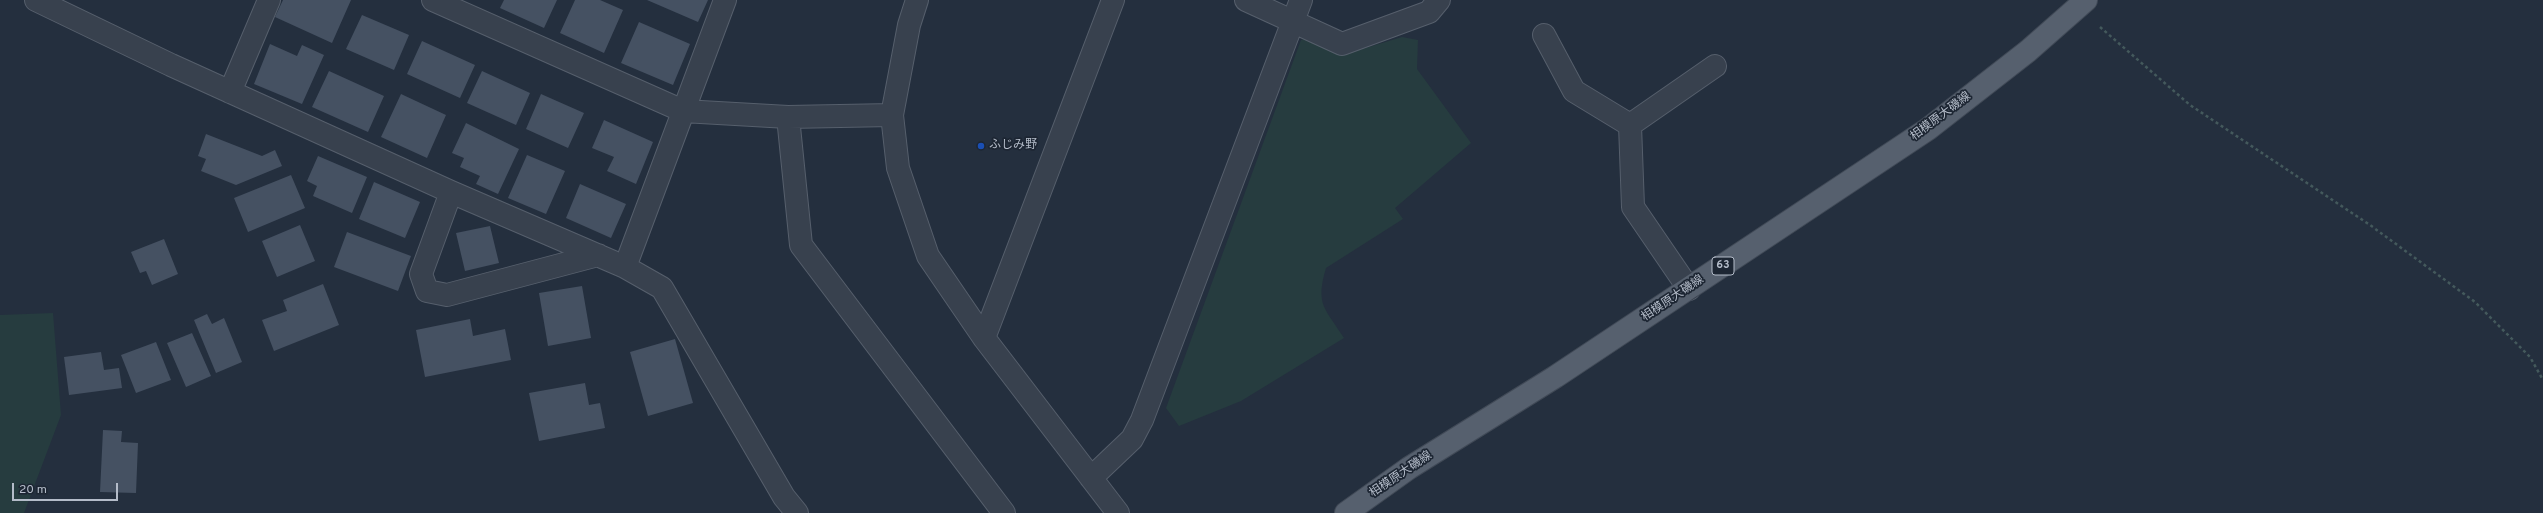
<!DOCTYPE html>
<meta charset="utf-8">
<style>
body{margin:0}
#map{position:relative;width:2543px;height:513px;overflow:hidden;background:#242f3e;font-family:Overpass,sans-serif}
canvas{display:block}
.scale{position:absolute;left:12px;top:483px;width:106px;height:18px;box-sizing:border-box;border:2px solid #b4bcc9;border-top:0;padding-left:5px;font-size:12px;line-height:14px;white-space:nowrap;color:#b4bcc9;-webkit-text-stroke:3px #1d2633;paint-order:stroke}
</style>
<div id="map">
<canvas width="2543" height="513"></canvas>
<div class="scale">20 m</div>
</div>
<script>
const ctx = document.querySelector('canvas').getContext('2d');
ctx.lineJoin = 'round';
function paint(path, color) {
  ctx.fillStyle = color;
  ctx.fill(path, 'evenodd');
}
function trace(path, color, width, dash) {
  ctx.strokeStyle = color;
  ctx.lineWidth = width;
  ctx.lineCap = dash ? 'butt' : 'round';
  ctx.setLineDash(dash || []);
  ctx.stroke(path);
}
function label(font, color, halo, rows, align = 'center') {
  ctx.font = font + ' Overpass,"Noto Sans JP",sans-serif';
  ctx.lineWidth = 3.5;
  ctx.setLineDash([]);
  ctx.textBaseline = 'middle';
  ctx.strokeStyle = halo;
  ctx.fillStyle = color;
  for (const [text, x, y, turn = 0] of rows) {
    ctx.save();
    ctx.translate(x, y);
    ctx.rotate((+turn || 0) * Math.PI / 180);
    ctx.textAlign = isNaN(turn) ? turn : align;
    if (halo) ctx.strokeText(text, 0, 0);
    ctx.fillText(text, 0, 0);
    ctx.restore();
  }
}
paint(new Path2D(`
 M1313,37L1359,50L1402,37L1418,40L1417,69L1471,143L1395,208L1403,219L1326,268C1315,305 1325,308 1344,338L1241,401L1179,426L1166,408L1301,40Z
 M53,313L61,415L24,513H0V315Z`), '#263c3f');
paint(new Path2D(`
 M283,0H351L332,43L275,17Z
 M504,0H557L544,28L500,8Z
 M575,0H600L623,10L604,53L560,33Z
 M647,0H708L698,22Z
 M362,15L409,35L394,70L346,49Z
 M639,22L690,44L673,85L621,63Z
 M422,41L475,65L460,98L407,74Z
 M270,44L297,56L302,45L324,55L302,104L254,84Z
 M329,71L384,96L368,132L312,107Z
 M482,71L530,93L516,125L467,103Z
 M401,94L446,115L427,158L381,137Z
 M541,94L584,113L568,148L526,129Z
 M604,120L653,142L636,184L607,171L614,157L592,148Z
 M466,123L519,149L498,194L476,184L480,176L460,167L464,158L452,153Z
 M206,134L262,156L275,150L282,166L236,185L201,171L206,159L198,156Z
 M527,155L565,171L546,214L508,198Z
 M318,156L367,177L352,213L313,196L317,186L307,181Z
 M291,175L305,208L248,232L234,198Z
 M374,182L420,202L405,238L359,219Z
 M580,184L626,204L611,238L566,218Z
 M300,225L315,261L277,277L262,241Z
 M490,226L499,263L465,271L456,233Z
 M347,232L411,256L398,291L334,267Z
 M164,239L178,274L152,285L146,271L140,273L131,252Z
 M323,284L339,325L274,351L262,320L287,311L283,300Z
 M582,286L591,338L548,346L539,293Z
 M207,314L212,324L224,318L242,362L216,373L194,320Z
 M470,319L473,336L505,329L511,360L425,377L416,330Z
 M192,333L211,376L186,387L167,343Z
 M675,339L693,403L648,416L630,352Z
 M156,342L171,380L136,393L121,355Z
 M101,352L104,370L119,368L122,388L69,395L64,357Z
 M585,383L589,405L600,403L605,428L539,441L529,393Z
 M103,430L122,431L121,442L138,443L136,493L100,492Z`), '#455162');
const minor = new Path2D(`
 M36,0L171,65L451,192L625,267L662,288L784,497L797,513
 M433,0L683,111L788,117L892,115
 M917,0L909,25L892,115L898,168L928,256L984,338L1118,513
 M1246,0L1342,44L1429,12L1439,0
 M1544,35L1574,91L1630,125
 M230,92L269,0
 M788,117L801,245L1004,513
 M451,192L421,274L427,291L447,295L598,255
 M625,267L725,0
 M1689,289L1633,207L1630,125L1715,66
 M984,338L1113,0
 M1091,478L1132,439L1142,420L1301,0`);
const major = new Path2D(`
 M1346,513L1409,468L1555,377L1928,129L2028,51L2086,0`);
trace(minor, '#565f6c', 24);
trace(major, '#414a57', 24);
trace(new Path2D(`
 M2100,27L2190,105L2370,225L2475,302L2530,357L2543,380`), '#44595c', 2.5, [3, 3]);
trace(minor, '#38414e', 22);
trace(major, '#56606e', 22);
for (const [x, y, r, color] of [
 [981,146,4,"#1a4fb4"]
]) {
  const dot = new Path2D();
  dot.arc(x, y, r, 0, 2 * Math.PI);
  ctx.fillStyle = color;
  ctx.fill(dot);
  trace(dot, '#1d2633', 1.5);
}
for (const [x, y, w] of [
 [1723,266,22]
]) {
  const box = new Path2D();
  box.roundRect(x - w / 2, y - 9, w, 18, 3);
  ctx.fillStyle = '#1d2633';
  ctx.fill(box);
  trace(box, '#b4bcc9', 1);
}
label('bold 11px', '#b4bcc9', null, [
 ["63",1723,266]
]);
label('12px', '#b4bcc9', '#1d2633', [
 ["相模原大磯線",1941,117,-37],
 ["相模原大磯線",1673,299,-34],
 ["相模原大磯線",1401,475,-34]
]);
label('12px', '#b4bcc9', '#1d2633', [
 ["ふじみ野",989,146]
], 'left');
</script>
